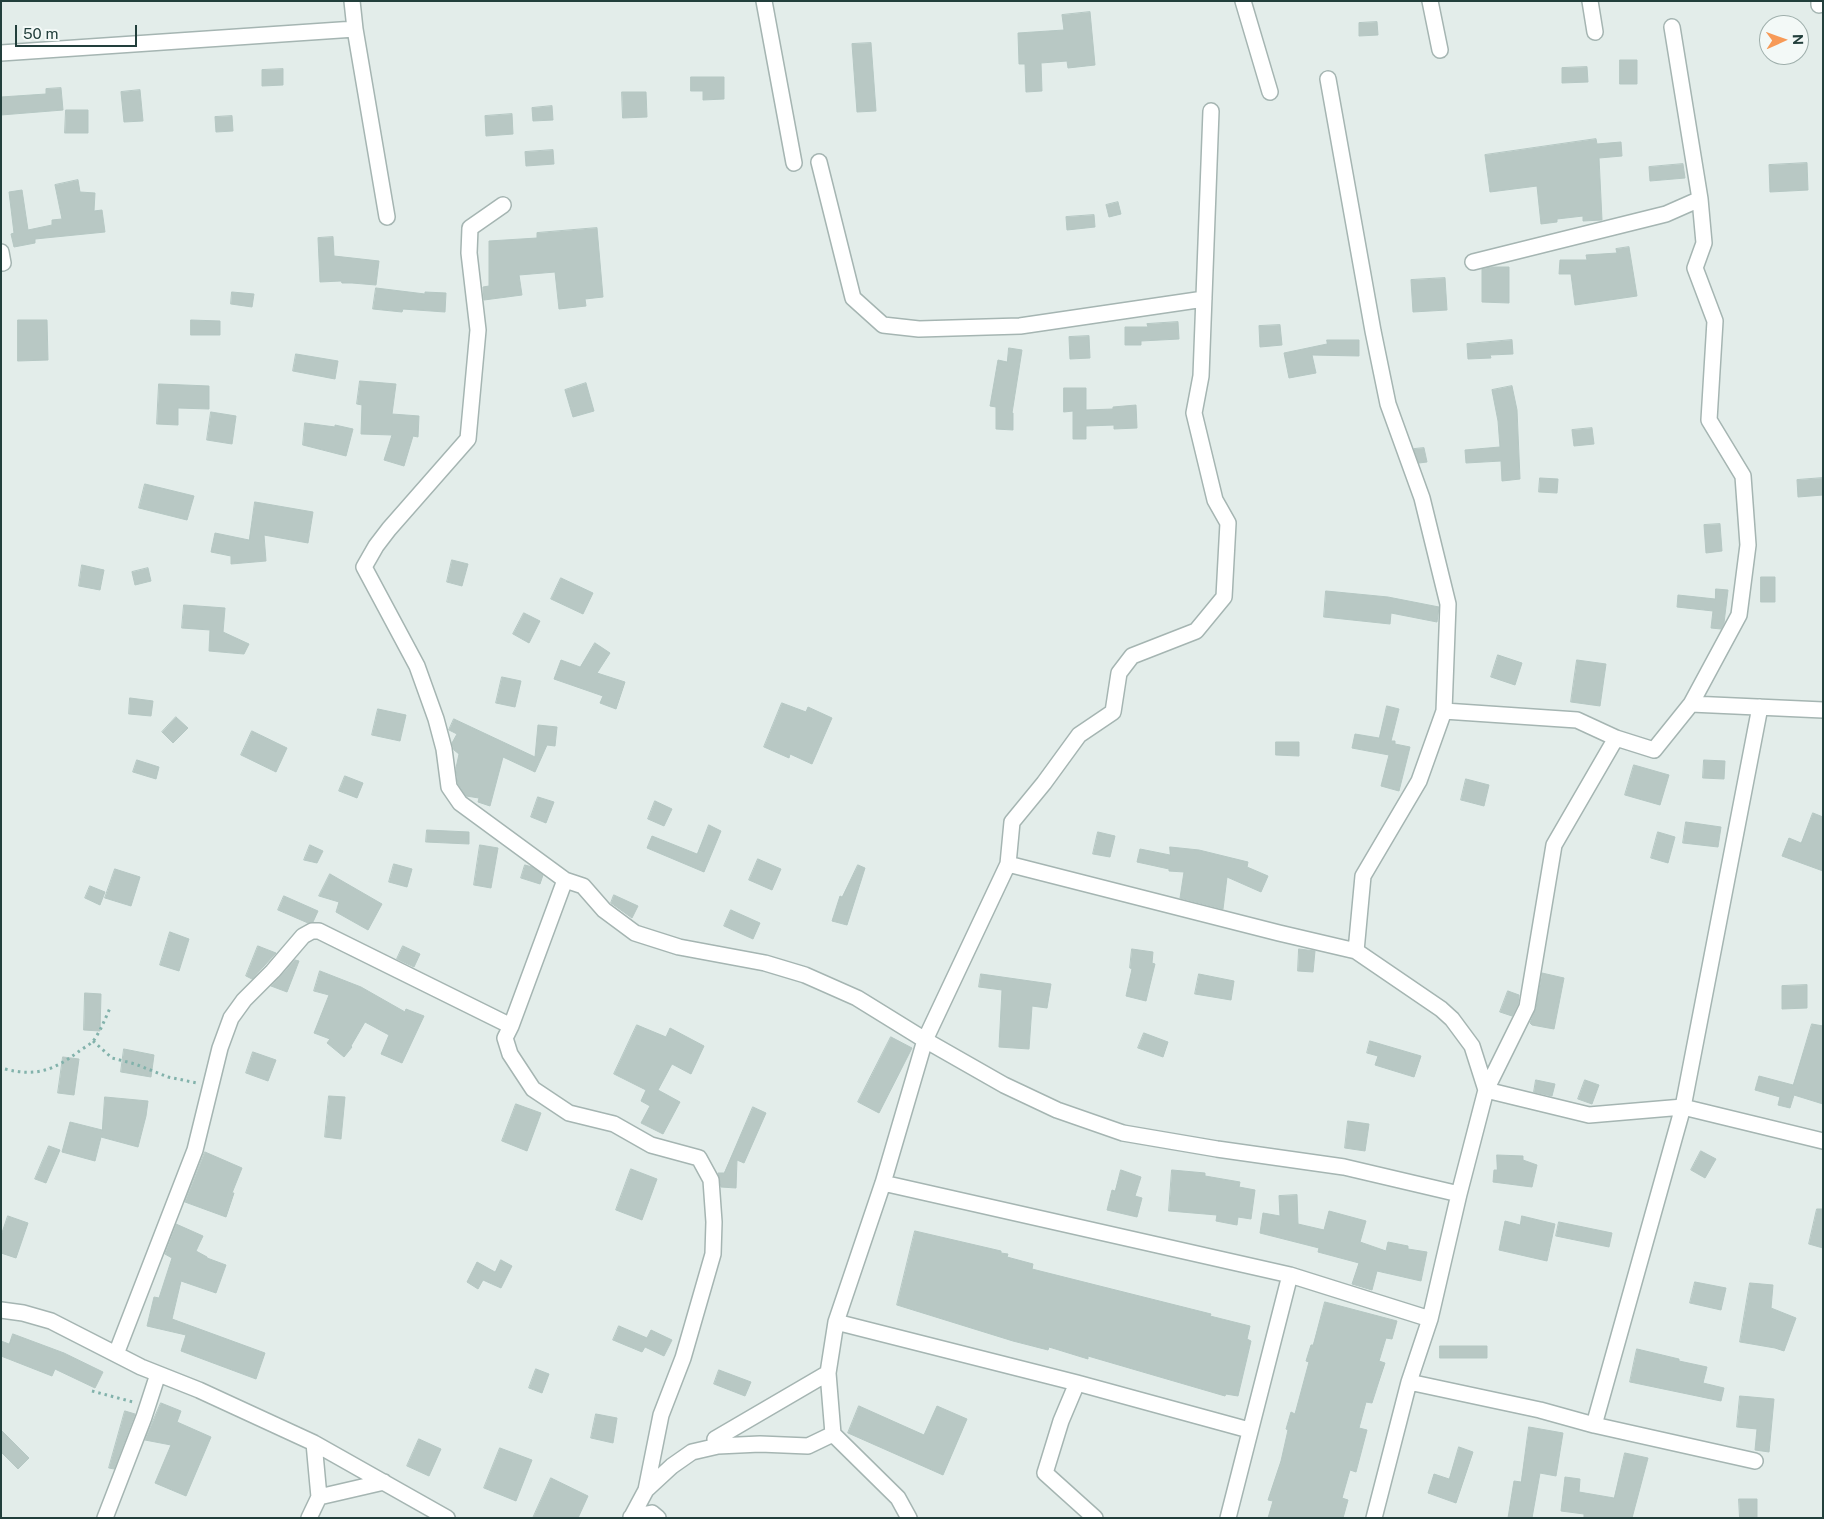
<!DOCTYPE html>
<style>
body{margin:0}
#map{position:relative;width:1824px;height:1519px;overflow:hidden;background:#e3edea;font-family:"Public Sans",sans-serif}
canvas{display:block}
.frame{position:absolute;inset:0;border:2px solid #223f3c;pointer-events:none}
.north{position:absolute;left:1759px;top:15px;width:50px;height:50px;box-sizing:border-box;background:#f3f9f7;border:1px solid #9fafac;border-radius:50%;rotate:88deg;font-size:14px;font-weight:700;line-height:20px;text-align:center;color:#223f3c}
.north::after{content:'';display:block;margin:auto;width:18px;height:22px;background:#f79a57;clip-path:polygon(50% 0,100% 100%,50% 72%,0 100%)}
.scale{position:absolute;left:15px;top:25px;width:122px;height:22px;box-sizing:border-box;border:2px solid #223f3c;border-top:0;padding-left:6px;font-size:15px;line-height:18px;white-space:nowrap;color:#223f3c;-webkit-text-stroke:4px #f3f9f7;paint-order:stroke}
</style>
<div id="map">
<canvas width="1824" height="1519"></canvas>
<div class="frame"></div>
<div class="north">N</div>
<div class="scale">50 m</div>
</div>
<script>
const ctx = document.querySelector('canvas').getContext('2d');
ctx.lineJoin = 'round';
function paint(path, color) {
  ctx.fillStyle = color;
  ctx.fill(path, 'evenodd');
}
function trace(path, color, width, dash) {
  ctx.strokeStyle = color;
  ctx.lineWidth = width;
  ctx.lineCap = dash ? 'butt' : 'round';
  ctx.setLineDash(dash || []);
  ctx.stroke(path);
}
const building = new Path2D(`
 M1090,12L1095,65L1068,68L1067,61L1041,63L1042,91L1026,92L1025,64H1019L1018,33L1064,30L1062,15Z
 M1377,22L1378,35L1359,36V23Z
 M871,43L876,111L857,112L852,44Z
 M1620,60H1637V84H1620Z
 M1587,67L1588,82L1562,83V68Z
 M283,69V85L262,86V70Z
 M691,77H724V99L703,100V91H691Z
 M61,88L63,110L1,115V97L46,94V89Z
 M140,90L143,121L124,122L121,92Z
 M622,92H646L647,117L623,118Z
 M552,106L553,120L533,121L532,108Z
 M66,110H88V133H65Z
 M512,114L513,134L486,136L485,116Z
 M232,116L233,131L216,132L215,117Z
 M1596,139L1597,144L1621,142L1622,156L1599,158L1602,220L1583,221V216L1557,219V222L1541,224L1537,186L1490,192L1485,155Z
 M553,150L554,164L526,166L525,152Z
 M1807,163L1808,190L1770,192L1769,165Z
 M1683,164L1685,178L1650,181L1649,167Z
 M78,180L80,192L95,193L94,211L102,210L105,232L35,239V243L14,247L11,234L14,233L9,192L22,190L28,230L52,225V220L62,219L55,185Z
 M1118,202L1121,214L1109,217L1106,205Z
 M1094,215L1095,227L1067,230L1066,217Z
 M597,228L603,297L585,299L586,306L559,309L555,272L519,275L522,295L484,300L483,287L489,286V241L537,238V233Z
 M333,237L334,256L379,261L376,285L352,283H342L341,281L320,282L318,238Z
 M1629,247L1637,296L1575,305L1571,274H1559L1560,260H1587L1586,255L1617,253L1616,249Z
 M1492,267H1509V303L1482,302V269Z
 M1445,278L1447,310L1413,312L1411,280Z
 M376,288L425,294V292L446,293L445,312L403,309L402,312L373,309Z
 M232,292L254,294L252,307L231,304Z
 M18,320H47L48,360L18,361Z
 M191,320L220,321V335H191Z
 M1178,322L1179,339L1141,341V345H1125V327H1148L1147,324Z
 M1280,325L1282,345L1260,347L1259,326Z
 M1089,336L1090,358L1070,359L1069,337Z
 M1327,340H1359V356L1312,355L1316,373L1289,378L1284,353L1327,344Z
 M1512,340L1513,354L1490,355L1491,358L1468,359L1467,344Z
 M1009,348L1022,350L1012,413H1013V430L996,429V407L990,406L998,360L1007,362Z
 M296,354L338,361L335,379L293,371Z
 M360,381L396,384L392,414L419,416L418,437L413,436L404,466L384,460L392,435L361,434L362,405L357,404Z
 M586,383L594,411L573,417L565,390Z
 M159,384L209,386V409L178,408V425L157,424Z
 M1512,386L1517,410L1520,479L1502,481L1501,461L1466,463L1465,450L1500,447L1498,421L1492,390Z
 M1064,388H1086V410L1113,409V407L1136,405L1137,428L1114,429V425L1086,426V439H1073V411L1064,412Z
 M211,412L236,416L232,444L207,440Z
 M305,423L335,427V425L353,429L346,456L303,445Z
 M1592,428L1594,444L1574,446L1572,430Z
 M1424,448L1427,462L1419,463L1414,449Z
 M1540,478L1558,479L1557,493L1539,492Z
 M1823,478V495L1798,497L1797,480Z
 M145,484L194,496L187,520L139,508Z
 M255,502L313,512L308,543L264,535L266,561L231,564V556L211,552L215,533L249,540Z
 M1720,524L1722,551L1706,553L1704,525Z
 M452,560L468,564L462,586L447,582Z
 M82,565L104,570L100,590L79,586Z
 M148,568L151,581L135,585L132,572Z
 M1761,577H1775V602H1761Z
 M561,578L593,593L583,614L551,599Z
 M1716,589L1728,590L1724,623L1721,629L1711,628L1713,611L1677,607L1678,595L1715,599Z
 M1326,591L1388,597L1439,607L1437,622L1391,613L1390,624L1324,617Z
 M184,605L225,608L223,632L249,644L244,654L209,651L210,630L182,628Z
 M524,613L540,621L529,643L513,634Z
 M595,643L610,653L597,673L625,682L616,709L600,703L603,696L554,679L561,660L580,667Z
 M1498,655L1522,663L1515,685L1491,677Z
 M1577,660L1606,664L1600,706L1571,702Z
 M502,677L521,681L515,707L496,703Z
 M130,698L153,701L151,716L129,714Z
 M782,703L806,712L808,707L832,718L812,764L790,754L789,758L764,747Z
 M1387,706L1399,709L1391,741H1395V744L1410,747L1399,791L1381,786L1389,755L1352,748L1355,734L1379,738Z
 M378,709L406,715L400,741L372,735Z
 M176,717L188,728L173,743L162,732Z
 M454,719L535,757L538,725L557,727L555,746L547,745L535,772L503,757L490,806L478,802L479,798L466,796L458,784L456,768L459,754L454,750L452,743L457,734L449,730Z
 M252,731L287,748L276,772L241,755Z
 M1276,742H1299V756L1276,755Z
 M137,760L159,767L156,779L133,772Z
 M1704,760L1725,761L1724,779L1703,778Z
 M1634,765L1669,775L1660,805L1625,795Z
 M345,776L363,783L357,798L339,791Z
 M1466,779L1489,785L1484,806L1461,800Z
 M538,797L554,802L546,823L531,817Z
 M655,801L672,809L664,826L648,819Z
 M1813,813L1823,817V871L1782,856L1789,838L1801,843Z
 M1686,822L1721,827L1718,847L1683,843Z
 M709,825L721,831L704,872L647,848L652,836L697,854Z
 M427,830L469,832V844L426,842Z
 M1098,832L1115,836L1110,857L1093,854Z
 M1658,832L1675,837L1668,863L1651,858Z
 M310,845L323,851L317,863L304,860Z
 M480,845L498,848L491,888L474,885Z
 M1170,847L1199,850L1248,862L1247,867L1268,876L1261,892L1227,877L1223,909L1180,898L1184,872L1169,871V869L1137,862L1140,849L1170,855Z
 M758,859L781,869L772,890L749,880Z
 M394,864L412,869L407,887L389,882Z
 M525,865L532,867L543,875L540,884L521,878Z
 M858,865L865,868L847,925L832,921L840,896L842,897Z
 M115,869L140,877L131,906L105,898Z
 M330,874L382,904L368,930L336,912L339,902L319,896Z
 M90,886L105,892L100,905L85,898Z
 M614,895L638,906L632,918L611,903Z
 M284,896L318,911L313,922L308,923L278,910Z
 M731,910L760,923L753,939L724,926Z
 M170,932L189,939L179,971L160,965Z
 M258,946L276,953L252,979L246,976Z
 M403,946L420,954L414,967L397,959Z
 M1132,949L1153,952L1152,963L1155,964L1146,1001L1126,996L1132,969L1130,968Z
 M1299,949L1315,951L1313,972L1298,971Z
 M295,960L299,961L287,992L271,986Z
 M320,971L361,987L405,1012L406,1009L424,1016L402,1063L381,1054L389,1035L365,1022L351,1046L352,1047L344,1057L327,1043L330,1039L314,1033L329,995L314,991Z
 M1542,973L1564,978L1554,1029L1532,1025L1530,1023L1536,1009Z
 M981,974L1051,984L1047,1008L1032,1006L1029,1049L999,1047L1002,990L979,987Z
 M1199,974L1234,981L1231,1000L1195,994Z
 M1807,985V1008L1782,1009V986Z
 M1508,991L1519,995L1518,1004L1512,1016L1500,1012Z
 M85,993L101,994L100,1031L84,1030Z
 M1812,1024L1823,1026V1104L1794,1095L1790,1108L1778,1105L1780,1097L1755,1090L1759,1076L1793,1085Z
 M637,1025L666,1037L670,1028L704,1046L691,1074L672,1064L658,1090L680,1102L663,1134L641,1123L650,1106L641,1101L646,1090L614,1074Z
 M1144,1033L1168,1042L1163,1057L1138,1048Z
 M891,1037L912,1048L879,1113L858,1102Z
 M1370,1041L1421,1056L1414,1077L1375,1065L1378,1056L1367,1053Z
 M124,1049L154,1055L151,1077L121,1072Z
 M253,1052L276,1060L268,1081L246,1073Z
 M63,1057L79,1059L74,1095L58,1093Z
 M1536,1080L1555,1084L1552,1096L1534,1092Z
 M1585,1080L1599,1085L1592,1104L1578,1099Z
 M329,1096L345,1097L341,1139L325,1137Z
 M105,1097L148,1101L146,1116L138,1147L101,1137L95,1161L62,1152L70,1122L102,1130Z
 M516,1104L541,1113L527,1151L502,1141Z
 M753,1107L766,1113L744,1163L737,1160L736,1188L721,1187L718,1173H724Z
 M1348,1121L1369,1124L1365,1151L1345,1148Z
 M49,1146L60,1150L46,1183L35,1179Z
 M1701,1151L1716,1159L1705,1178L1691,1170Z
 M205,1152L242,1168L232,1193H234L226,1217L185,1202Z
 M1497,1155L1523,1156V1160L1537,1165L1532,1187L1493,1182L1494,1170H1497Z
 M631,1169L657,1179L642,1220L616,1210Z
 M1121,1170L1141,1177L1135,1196L1142,1198L1137,1217L1107,1210L1112,1190L1115,1191Z
 M1172,1170L1205,1173V1176L1240,1182L1239,1187L1255,1190L1251,1219L1238,1217L1237,1225L1216,1221L1217,1215L1169,1211Z
 M1297,1195L1298,1224L1324,1230L1329,1211L1366,1221L1360,1242L1386,1251L1388,1242L1408,1246V1249L1427,1252L1421,1281L1377,1271L1372,1290L1352,1284L1359,1263L1318,1252L1319,1248L1260,1233L1263,1213L1280,1216L1279,1196Z
 M1817,1209H1823V1248L1809,1244Z
 M8,1216L28,1223L16,1258L1,1253V1236Z
 M1522,1216L1555,1224L1547,1261L1499,1250L1505,1221L1520,1225Z
 M1559,1222L1612,1233L1609,1247L1556,1236Z
 M176,1224L203,1236L196,1251L207,1257V1258L226,1265L216,1293L181,1281L172,1319L265,1353L256,1379L181,1351L186,1335L147,1326L154,1297L159,1298L172,1258L165,1254Z
 M915,1231L1001,1251V1253L1008,1254L1007,1257L1033,1264L1032,1269L1211,1314L1210,1316L1250,1326L1247,1339L1251,1341L1238,1396L1226,1394L1225,1396L1088,1356V1359L1049,1347L1048,1350L1013,1341L897,1305Z
 M501,1260L512,1266L501,1288L483,1280L478,1289L467,1282L477,1262L495,1272Z
 M1695,1282L1726,1288L1721,1310L1690,1303Z
 M1750,1283L1773,1285L1771,1308L1796,1318L1784,1351L1775,1348L1740,1342Z
 M1325,1302L1397,1321L1392,1339L1386,1338L1379,1361L1385,1363L1379,1381L1372,1403L1366,1402L1359,1428L1367,1430L1356,1472L1350,1470L1342,1498L1348,1500L1343,1518H1268L1273,1501L1268,1500L1281,1461L1288,1430L1286,1429L1291,1412L1295,1414L1309,1362L1306,1361L1311,1345H1313Z
 M619,1326L647,1338L651,1330L672,1340L664,1356L645,1347L642,1352L613,1340Z
 M13,1334L64,1353L103,1372L95,1388L55,1369L52,1376L1,1356V1341L9,1344Z
 M1440,1346H1487V1358H1440Z
 M1637,1349L1679,1359V1361L1707,1367L1703,1383L1724,1388L1721,1401L1630,1382Z
 M536,1369L549,1374L542,1393L529,1388Z
 M719,1370L751,1382L745,1396L714,1384Z
 M1740,1396L1774,1399L1769,1452L1755,1450L1757,1429L1737,1427Z
 M161,1403L181,1411L177,1422L211,1437L186,1496L155,1483L171,1445L145,1440Z
 M859,1406L924,1435L937,1406L967,1419L943,1475L848,1433Z
 M125,1411L135,1414L114,1469L109,1468Z
 M596,1414L617,1418L613,1443L591,1438Z
 M1529,1427L1563,1433L1556,1476L1540,1473L1532,1518H1508L1514,1481L1521,1482Z
 M1,1430L29,1458L18,1469L1,1452Z
 M419,1439L441,1449L429,1476L407,1466Z
 M1459,1447L1473,1452L1456,1503L1428,1493L1434,1474L1449,1479Z
 M500,1448L532,1460L516,1501L484,1488Z
 M1625,1453L1648,1458L1632,1518H1584V1514L1561,1511L1565,1477L1580,1479L1579,1492L1614,1498Z
 M551,1478L588,1496L578,1518H533Z
 M1739,1499H1757V1518H1740Z`);
paint(building, '#b8c8c4');
trace(building, '#b5c7c3', 1);
const minor = new Path2D(`
 M352,1L355,29L387,217
 M764,1L794,163
 M1243,1L1270,92
 M1430,1L1440,50
 M1590,1L1595,32
 M1819,1V5
 M1,53L355,29
 M1328,79L1373,331L1388,404L1422,498L1448,604L1444,711L1419,781L1363,876L1356,951
 M819,162L853,298L883,325L919,329L1020,326L1204,299
 M503,205L470,228L469,253L478,330L468,439L389,529L376,546L364,567L417,666L436,719L444,749L449,787L460,803L565,880L583,886L604,910L635,933L679,947L765,963L805,975L857,998L925,1040L1004,1085L1057,1110L1123,1133L1217,1149L1344,1167L1459,1194
 M1,252L3,263
 M1473,262L1666,214L1700,199L1672,27
 M1691,704L1823,710
 M1444,711L1577,720L1616,738
 M1008,864L1279,933L1356,951L1441,1009L1452,1019L1472,1046L1486,1090
 M511,1026L565,880
 M1486,1090L1589,1115L1683,1107L1823,1141
 M883,1183L1290,1275L1430,1319
 M1,1310L23,1313L51,1321L141,1367L199,1390L314,1443L447,1518
 M836,1322L1077,1383L1249,1430
 M116,1354L195,1150L220,1048L231,1018L244,1000L273,971L303,936L312,931H319L511,1026L505,1038L510,1054L533,1089L569,1113L614,1124L651,1145L699,1158L711,1180L714,1222L713,1254L683,1358L661,1415L646,1490L631,1518
 M1409,1382L1540,1410L1594,1425L1755,1461
 M1077,1383L1061,1421L1045,1473L1095,1518
 M1594,1425L1683,1107L1760,707
 M833,1434L828,1373L836,1322L883,1183L925,1040L1008,864L1012,822L1044,783L1079,735L1113,712L1119,673L1132,656L1196,631L1224,597L1228,523L1215,500L1194,413L1201,376L1211,111
 M718,1446L715,1439L828,1373
 M646,1490L672,1466L692,1452L718,1446L760,1444L808,1446L833,1434L898,1498L909,1518
 M319,1497L384,1482
 M631,1517L652,1513L658,1518
 M105,1518L144,1417L158,1374
 M309,1518L319,1497L314,1443
 M1228,1518L1290,1275
 M1374,1518L1409,1382L1430,1319L1459,1194L1486,1090L1527,1007L1554,845L1616,738L1654,750L1691,704L1739,615L1748,545L1743,476L1709,420L1715,321L1695,268L1704,243L1700,199`);
trace(minor, '#a5b5b2', 18);
trace(new Path2D(`
 M93,1041L112,1058L135,1064L168,1077L197,1083
 M5,1069C36,1077 54,1070 78,1052C83,1048 90,1045 94,1040C101,1030 105,1019 110,1008
 M92,1391L133,1402`), '#82b2ab', 3, [2.5, 4]);
trace(minor, '#fff', 15);
</script>
